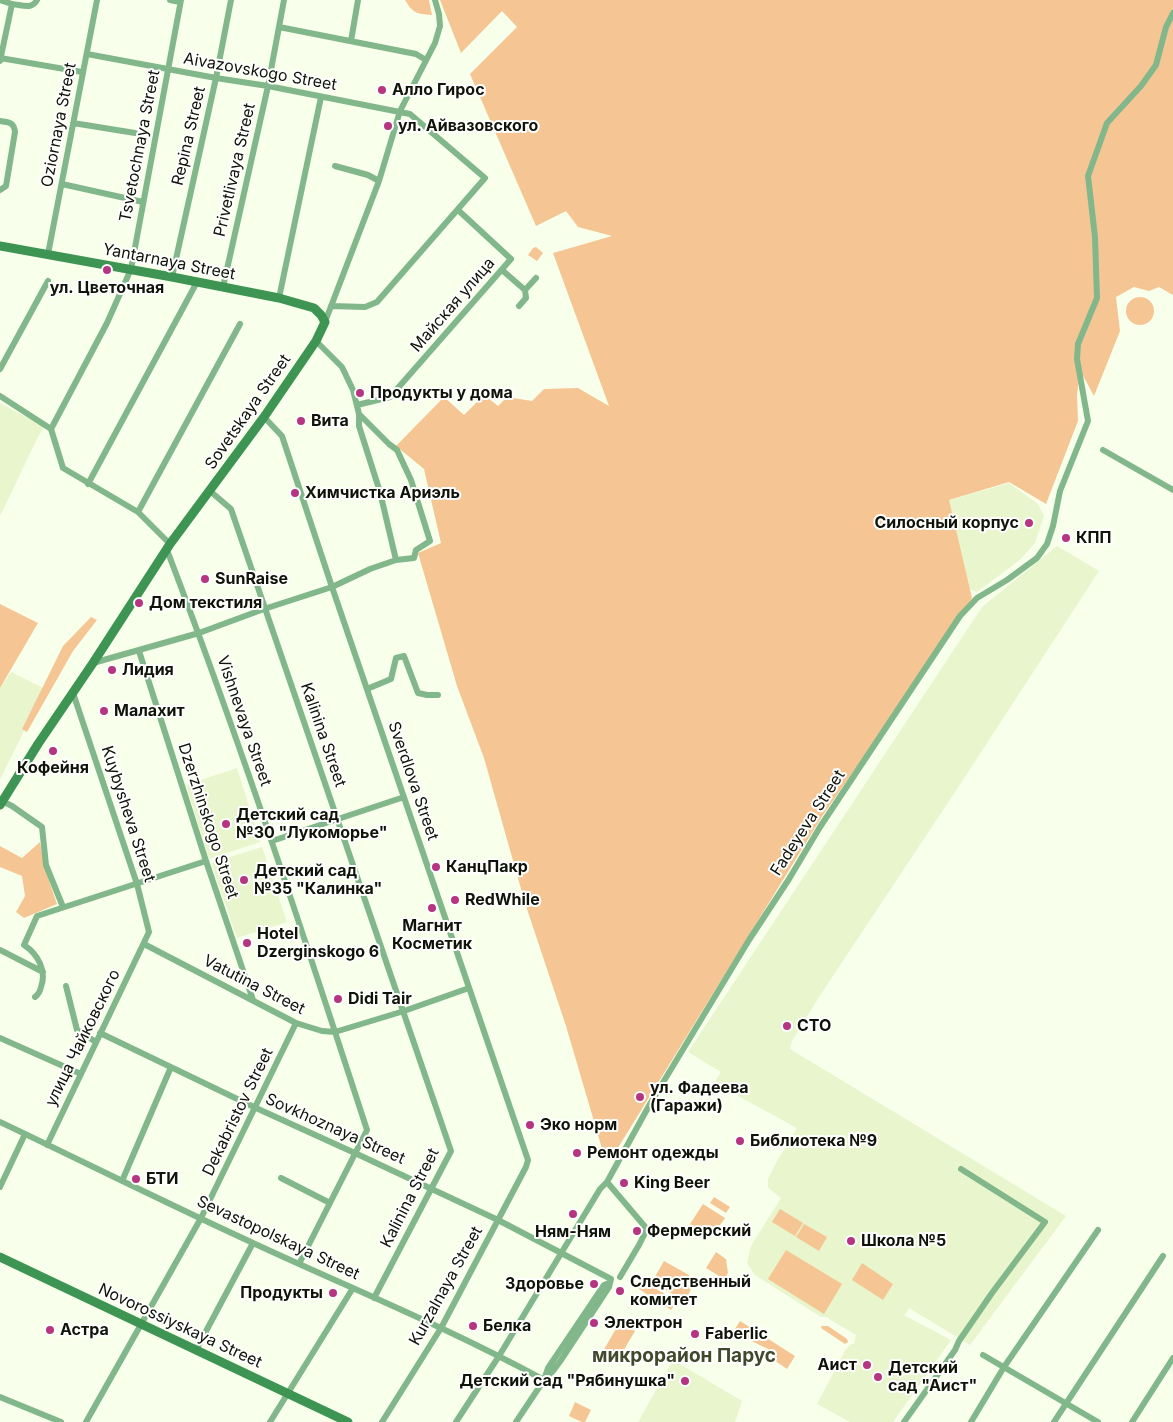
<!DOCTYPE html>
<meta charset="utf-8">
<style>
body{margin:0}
canvas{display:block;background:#f8ffeb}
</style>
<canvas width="1173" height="1422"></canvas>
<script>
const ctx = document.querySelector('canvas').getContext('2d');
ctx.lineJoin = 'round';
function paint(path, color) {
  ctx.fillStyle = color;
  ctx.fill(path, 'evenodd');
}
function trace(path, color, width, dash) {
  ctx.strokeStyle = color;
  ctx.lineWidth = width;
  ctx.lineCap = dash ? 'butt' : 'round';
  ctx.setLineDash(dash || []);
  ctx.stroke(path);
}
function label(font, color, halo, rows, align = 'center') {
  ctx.font = font + ' Inter,sans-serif';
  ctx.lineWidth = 4;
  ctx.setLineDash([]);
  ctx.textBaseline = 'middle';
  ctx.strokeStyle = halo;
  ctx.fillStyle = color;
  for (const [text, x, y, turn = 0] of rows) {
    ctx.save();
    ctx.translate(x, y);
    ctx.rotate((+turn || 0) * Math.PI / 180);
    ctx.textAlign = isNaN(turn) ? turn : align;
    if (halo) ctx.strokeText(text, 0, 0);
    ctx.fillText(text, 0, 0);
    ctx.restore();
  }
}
paint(new Path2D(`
 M0,403L44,427L38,437L0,516Z
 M1009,483L1038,504L1044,516L1035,543L1021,559L977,592L967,588L947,501Z
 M1057,546L1099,571L961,783L819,997L792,1041L790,1049L1066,1216L970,1345L909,1308L905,1315L898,1312L951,1340L893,1422H850L817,1404L846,1349L851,1344H854L856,1335L826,1317H821L755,1275L747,1263L751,1246L781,1198L768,1188V1179L777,1161L797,1128L714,1083L721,1072L688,1052L982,607Z
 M11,672L45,689L0,779V688Z
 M237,768L260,842L209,859L186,785Z
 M262,847L287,922L237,938L211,863Z
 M673,1360L742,1401L735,1422H638Z`), '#e8f5cd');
paint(new Path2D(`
 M405,0H429L432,15C416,14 413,13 405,0Z
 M440,0H1173V295L1159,287L1149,291L1134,287L1116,297L1120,331L1094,396L1080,370L1077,395L1078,421L1046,504L1009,482L949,500L972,598L901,703L823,815L616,1151L603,1152L566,1026L525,903L484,758L457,686L418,553L441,543L424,469L396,446L444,397L464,415L484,395L498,406L507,397L532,401L544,389L578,388L609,406L553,253L612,236L578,227L566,211L536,226L470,74L517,27L502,11L461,53Z
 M536,247L543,253L537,261L528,255L533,248Z
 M1126 311a14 14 0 1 1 28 0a14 14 0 1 1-28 0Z
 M0,604L38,623L0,688Z
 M91,617L97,620L73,651L27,732L22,729L63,646Z
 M40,842L45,869L57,904L24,918L16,912L25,896L22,876L0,867V846L22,858Z
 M714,1197L730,1207L726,1213L710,1203Z
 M703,1204L725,1218L711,1238L690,1224Z
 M780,1209L803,1223L795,1236L772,1222Z
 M804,1224L827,1237L819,1251L796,1237Z
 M786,1250L842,1284L824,1314L768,1279Z
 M716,1252L726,1259L728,1273L724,1279L706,1268Z
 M664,1261L689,1275C695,1284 690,1292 685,1301L652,1282Z
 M862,1263L893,1284L883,1300L852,1280Z
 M644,1282L677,1301L671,1310L639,1289Z
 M740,1321L795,1356L787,1369L771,1358L768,1349L733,1332Z
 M620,1322L635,1331L618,1360L603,1351Z
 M822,1326H828L847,1339L848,1342L845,1344L821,1328Z
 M575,1402L591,1410L585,1422H582L569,1416Z`), '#f5c693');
trace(new Path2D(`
 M0,0L12,4
 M170,0L180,2
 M279,27L416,54L426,60
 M351,41L358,0
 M87,54L216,78L268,86L410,114L485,178L377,302L365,307L331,306
 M0,58L82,72
 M0,61L12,4C22,5 32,10 37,0
 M0,121C8,122 14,122 15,132L6,186L0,190
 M73,123L135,133
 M335,166L368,175L379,181
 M62,184L143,202
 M48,254L97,0
 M502,270L525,290L536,278
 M172,277L216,78L231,0
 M223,287L268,86L284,0
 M279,298L321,97
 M519,306L526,298L525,290
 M325,322L379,181L400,111L435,43L440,26L439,14L435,0
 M0,369L48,281
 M0,396L51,429L63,468L138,512L170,544
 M357,405L390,397L511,259L458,210
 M359,414V426L380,492L396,560
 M264,417L282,436L332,587L528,1160L526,1167L441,1328L382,1422
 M51,429L107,323L131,269L181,0
 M1103,450L1173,490
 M88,484L197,282
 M210,491L231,509L451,1151L374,1298
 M138,512L240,324
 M167,550C240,741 304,936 367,1130L299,1264
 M139,651L206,861L253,1000
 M93,663L199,633L264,609L332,587L370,569L396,560L414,558L416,550L430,541L411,480L397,450L389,444L359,414L353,390L342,367L316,341
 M367,689L391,679L396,658L404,656L418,693L427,695H438
 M2,801L12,806L42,827L46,865L63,907
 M272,841L404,797
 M144,944L296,1023L322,1031L335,1032L404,1011L469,988
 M0,950L43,972
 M66,986L77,1030L96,1042
 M35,997C39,994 40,992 41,987C47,971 38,954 24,945L37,916L206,861
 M100,1033L256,1108L357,1154L498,1220L611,1279L609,1287L561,1360L553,1371L544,1380
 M0,1038L81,1074
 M0,1122C84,1162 168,1204 253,1243C350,1288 449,1328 544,1380
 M47,1145L149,932L137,884L73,693
 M281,1178L330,1203
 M122,1181L171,1067
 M607,1182L647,1229L639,1245L620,1277
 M0,1187L25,1134
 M196,1350L253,1243
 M983,1355L1098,1422
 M0,1397L61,1422
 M86,1422L201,1218L296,1023
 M270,1422L353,1288
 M456,1422L499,1356L600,1189L607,1182L650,1104L749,940L789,879L820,827L960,616L977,598L1007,580L1037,558L1047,544L1053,526L1060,491L1088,421L1077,359L1078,344L1097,298L1095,237L1088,176L1107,123L1141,86L1156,65L1166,27L1173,13
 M516,1422L544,1380L548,1368L604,1285L609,1283
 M904,1422L955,1350L959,1341L992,1293L1045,1222L961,1169
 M971,1422L1004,1367L1098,1230
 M1054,1422L1163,1256
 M1132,1422L1173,1358`), '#82b78b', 6);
trace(new Path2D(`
 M0,246L172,277L279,298L314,308L321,315L325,322L316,341L264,417L170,544L93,663L38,744L0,805
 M0,1257L348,1422`), '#3e9553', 9);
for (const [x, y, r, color] of [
 [382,90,5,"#b53581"],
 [388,126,5,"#b53581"],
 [107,270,5,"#b53581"],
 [360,393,5,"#b53581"],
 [301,421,5,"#b53581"],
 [295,493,5,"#b53581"],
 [1029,523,5,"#b53581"],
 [1066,538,5,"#b53581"],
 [205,579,5,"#b53581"],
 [139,603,5,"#b53581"],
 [112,670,5,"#b53581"],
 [104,711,5,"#b53581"],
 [53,751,5,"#b53581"],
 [226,824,5,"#b53581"],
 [436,867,5,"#b53581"],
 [244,880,5,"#b53581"],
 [455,900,5,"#b53581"],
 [432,908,5,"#b53581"],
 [247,943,5,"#b53581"],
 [338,999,5,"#b53581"],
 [787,1026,5,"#b53581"],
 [640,1097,5,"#b53581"],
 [530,1125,5,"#b53581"],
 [740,1141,5,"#b53581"],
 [577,1153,5,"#b53581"],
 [136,1179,5,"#b53581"],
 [624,1183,5,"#b53581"],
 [573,1214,5,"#b53581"],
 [637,1231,5,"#b53581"],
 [851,1241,5,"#b53581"],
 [594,1284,5,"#b53581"],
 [620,1291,5,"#b53581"],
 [333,1293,5,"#b53581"],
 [594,1323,5,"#b53581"],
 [473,1326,5,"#b53581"],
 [50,1330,5,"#b53581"],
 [695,1334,5,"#b53581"],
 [867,1365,5,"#b53581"],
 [878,1377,5,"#b53581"],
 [685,1381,5,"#b53581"]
]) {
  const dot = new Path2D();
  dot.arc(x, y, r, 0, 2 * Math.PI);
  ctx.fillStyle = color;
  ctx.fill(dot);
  trace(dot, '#fff', 2);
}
label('16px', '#101308', '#fff', [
 ["Aivazovskogo Street",260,72,10],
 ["Oziornaya Street",59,125,-79],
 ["Repina Street",189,136,-77],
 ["Tsvetochnaya Street",140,146,-79],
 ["Privetlivaya Street",235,170,-77],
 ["Yantarnaya Street",169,262,11],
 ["Майская улица",453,305,-49],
 ["Sovetskaya Street",248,412,-55],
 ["Vishnevaya Street",244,721,71],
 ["Kalinina Street",323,735,71],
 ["Sverdlova Street",413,781,71],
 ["Kuybysheva Street",128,814,72],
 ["Dzerzhinskogo Street",208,821,72],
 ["Fadeyeva Street",808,823,-57],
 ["Vatutina Street",254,985,27],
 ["улица Чайковского",83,1038,-64],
 ["Dekabristov Street",238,1112,-64],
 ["Sovkhoznaya Street",335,1129,24],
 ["Kalinina Street",410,1198,-63],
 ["Sevastopolskaya Street",278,1238,25],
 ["Kurzalnaya Street",446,1286,-61],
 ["Novorossiyskaya Street",180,1326,25]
]);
label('bold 16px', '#101308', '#fff', [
 ["Алло Гирос",392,90],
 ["ул. Айвазовского",398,126],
 ["ул. Цветочная",107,288,"center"],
 ["Продукты у дома",370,393],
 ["Вита",311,421],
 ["Химчистка Ариэль",305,493],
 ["Силосный корпус",1019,523,"right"],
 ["КПП",1076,538],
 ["SunRaise",215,579],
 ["Дом текстиля",149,603],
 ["Лидия",122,670],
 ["Малахит",114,711],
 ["Кофейня",53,768,"center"],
 ["Детский сад",236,815],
 ["№30 \"Лукоморье\"",236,833],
 ["КанцПакр",446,867],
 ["Детский сад",254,871],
 ["№35 \"Калинка\"",254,889],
 ["RedWhile",465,900],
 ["Магнит",432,926,"center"],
 ["Косметик",432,944,"center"],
 ["Hotel",257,934],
 ["Dzerginskogo 6",257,952],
 ["Didi Tair",348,999],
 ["СТО",797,1026],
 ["ул. Фадеева",650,1088],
 ["(Гаражи)",650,1106],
 ["Эко норм",540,1125],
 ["Библиотека №9",750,1141],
 ["Ремонт одежды",587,1153],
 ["БТИ",146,1179],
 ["King Beer",634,1183],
 ["Фермерский",647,1231],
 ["Ням-Ням",573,1232,"center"],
 ["Школа №5",861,1241],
 ["Следственный",630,1282],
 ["комитет",630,1300],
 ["Здоровье",584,1284,"right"],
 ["Продукты",323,1293,"right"],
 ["Электрон",604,1323],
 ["Белка",483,1326],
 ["Астра",60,1330],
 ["Faberlic",705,1334],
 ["Аист",857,1365,"right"],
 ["Детский",888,1368],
 ["сад \"Аист\"",888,1386],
 ["Детский сад \"Рябинушка\"",675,1381,"right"]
], 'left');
label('bold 19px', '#41492d', '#fff', [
 ["микрорайон Парус",684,1356]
]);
</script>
